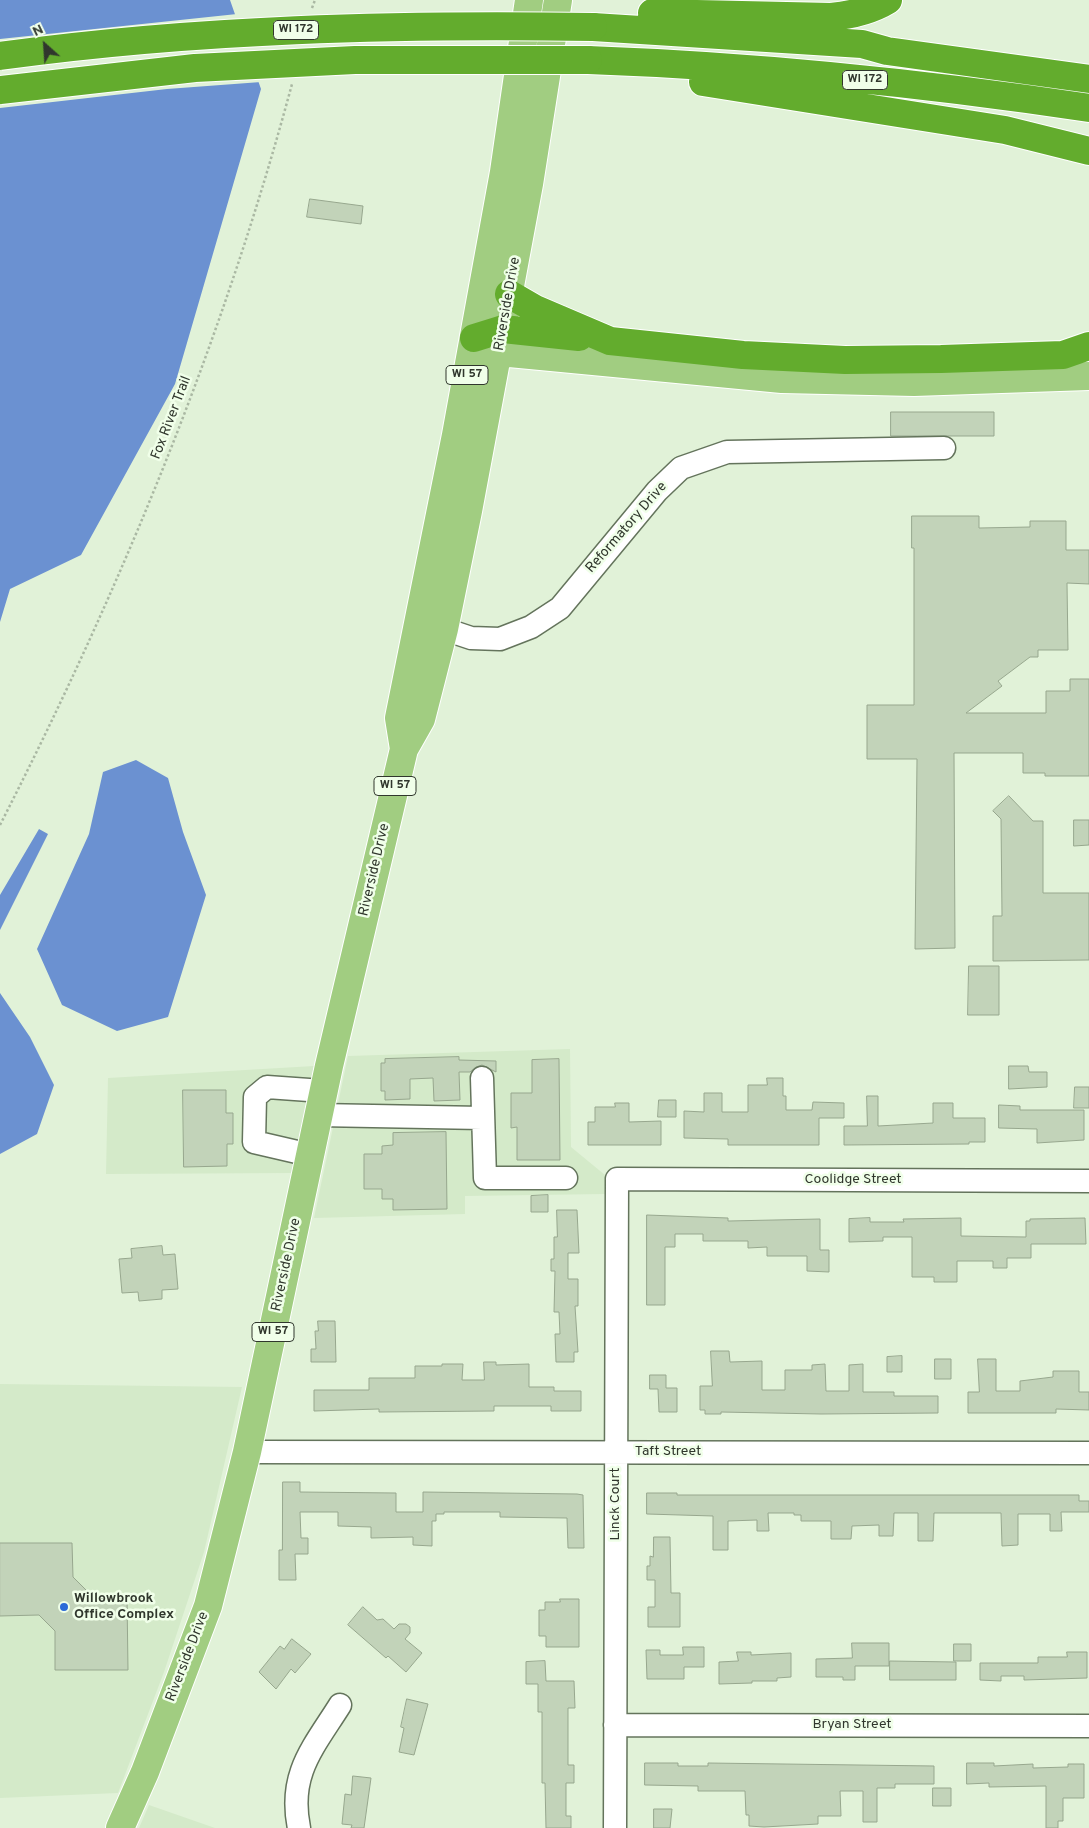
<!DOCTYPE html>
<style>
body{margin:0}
#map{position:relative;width:1089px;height:1828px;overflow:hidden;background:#e1f2d8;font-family:Overpass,sans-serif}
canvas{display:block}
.north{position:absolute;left:20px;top:20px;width:50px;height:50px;-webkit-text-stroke:4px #f0ffe9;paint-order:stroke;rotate:334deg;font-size:14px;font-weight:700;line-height:20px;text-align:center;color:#30372d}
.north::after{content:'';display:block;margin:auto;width:18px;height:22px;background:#30372d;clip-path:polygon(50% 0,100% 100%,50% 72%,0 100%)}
</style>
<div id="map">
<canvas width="1089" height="1828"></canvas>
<div class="north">N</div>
</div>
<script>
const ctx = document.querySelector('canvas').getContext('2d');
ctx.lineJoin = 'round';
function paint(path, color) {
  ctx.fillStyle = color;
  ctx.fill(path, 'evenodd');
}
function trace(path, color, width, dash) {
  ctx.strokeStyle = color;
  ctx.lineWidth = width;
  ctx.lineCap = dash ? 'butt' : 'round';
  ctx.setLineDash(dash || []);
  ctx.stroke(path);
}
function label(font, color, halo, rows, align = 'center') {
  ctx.font = font + ' Overpass,sans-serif';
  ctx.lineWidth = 5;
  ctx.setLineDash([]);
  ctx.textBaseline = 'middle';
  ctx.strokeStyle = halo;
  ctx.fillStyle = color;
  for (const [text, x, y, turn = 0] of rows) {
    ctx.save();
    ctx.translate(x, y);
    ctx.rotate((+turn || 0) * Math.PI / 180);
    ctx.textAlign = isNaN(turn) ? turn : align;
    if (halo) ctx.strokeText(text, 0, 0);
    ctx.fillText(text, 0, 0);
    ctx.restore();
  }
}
paint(new Path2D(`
 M570,1049L571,1147L605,1175V1194L465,1196V1214L314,1218L348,1056Z
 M314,1066L292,1173L106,1174L108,1078Z
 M0,1384L242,1387L204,1552L164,1672L118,1793L0,1798Z
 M149,1805L215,1828H139Z`), '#d4eac9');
paint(new Path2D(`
 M0,0H230L261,89L175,384L81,555L10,589L0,622Z
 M136,760L168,778L183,832L206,895L168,1017L117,1031L62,1005L37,949L89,834L103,772Z
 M39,829L48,834L0,930V895Z
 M0,993L30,1037L54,1085L37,1134L0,1154Z`), '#6b91d1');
paint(new Path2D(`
 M237,14L261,82L167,89L0,108V39Z`), '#e1f2d8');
const building = new Path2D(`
 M310,199L363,206L361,224L307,217Z
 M891,412H994V436H891Z
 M912,516H979V528L1030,527V521H1066V550H1089V584L1067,583L1068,650H1038V657H1030L998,681L1002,686L966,713H1046V691H1070V679H1089V776H1045V773H1023V753H954L955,948L915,949L917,759H867V705H914V548H912Z
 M1009,796L1033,821H1043V893H1089V960L993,961V916H1002L1001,819L993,811Z
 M1074,820H1089V845L1074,846Z
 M969,966H999V1015H968Z
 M459,1057V1060L496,1061V1072L482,1065L476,1067L470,1072H459L460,1100L434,1101L433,1078L410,1079V1099L385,1100V1091H381V1063H385V1059Z
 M559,1059L560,1160H517V1127L511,1128V1093H532V1060Z
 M1009,1066H1028L1029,1072H1047V1087L1009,1089Z
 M767,1078H783V1096H786V1110H812L813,1102L844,1103V1118H819V1145H728V1139L684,1138V1111L704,1112V1093H722V1112H748V1085H767Z
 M1075,1087H1089V1108H1074Z
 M183,1090H226V1113H233V1144H227V1166L184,1167Z
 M867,1096H878V1126L933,1123V1103H953V1118H985V1142H969V1144L844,1145V1126H867Z
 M659,1100H676V1117H658Z
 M615,1103H629V1122L661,1121V1145H588V1122H595V1107H615Z
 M999,1105L1020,1106V1110H1084V1140L1037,1143V1129L999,1128Z
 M446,1132L447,1209L393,1210V1199H382V1189H364V1154H382V1146L393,1145V1133Z
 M548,1195V1212H531V1196Z
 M557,1210H577L579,1253H568V1279H578V1306H575L578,1352H574V1362H556L555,1334H560L559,1312H554L555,1271H551V1259H554V1237H557Z
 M647,1215L728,1218V1221L820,1219V1250H829V1272L807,1271V1256H767V1247L748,1248V1241H703V1234H675V1247H665V1305H647Z
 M870,1218V1222H904L903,1219L961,1218V1236L1026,1237V1221H1030V1219L1085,1218L1086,1244H1031V1258H1007V1268H993V1261H957V1282H934V1277H912V1237H883V1241L849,1242V1219Z
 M162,1246L163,1255L175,1254L178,1289L162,1290V1299L139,1301L138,1292L122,1293L119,1259L132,1258L131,1249Z
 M318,1321H335L336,1362H311V1349H316L315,1331H318Z
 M711,1351H729L730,1362L762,1361V1390H785V1370H812V1365L825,1364L826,1391H849V1365L863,1364V1392H894V1396H938V1413L821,1414L721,1412V1414H705V1410H700V1386H712Z
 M902,1356V1372H887V1357Z
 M935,1359H951V1379H935Z
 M978,1359H996V1391H1020V1381L1053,1377V1371H1079V1392H1089V1410L1056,1409V1413H968V1392H979Z
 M484,1362H496V1365L529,1364V1387H554V1391H581V1411H551V1406H494V1411L379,1412V1409L314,1411V1390H369V1378H415V1366H442V1364H463L462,1380H484Z
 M650,1375H666V1388H677V1412H659L658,1389H650Z
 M283,1482H300V1492L396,1493V1512H423V1492L577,1494L583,1495L584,1548H568L567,1518L500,1517V1512H444V1514H436V1521H432V1546L413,1545V1537L371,1538V1527L338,1526V1512H300L301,1538H308V1554H295L296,1580H279V1550H282Z
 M647,1493H677V1495H1079V1501H1089V1512H1061L1062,1531H1050V1514H1018V1545L1002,1546L1001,1513H934L933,1541H918V1513H894L893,1536H879V1525L852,1526L851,1539H831V1521H801V1515H794V1513H768L769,1531H757V1520L728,1521V1550H713V1516L647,1514Z
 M654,1537H670L671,1593H680V1627H648V1607H655V1580H647V1566H650V1556L653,1557Z
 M0,1543H72L73,1577L94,1598H127L128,1670H55V1631L39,1615L0,1616Z
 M560,1599H579V1647H546V1636H539V1610H545V1602H560Z
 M363,1607L377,1620L383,1619L394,1629L399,1624H406L410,1627V1633L405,1639L422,1653L406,1672L388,1656L386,1658L348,1625Z
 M292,1639L311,1654L295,1673L291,1669L276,1689L259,1672L280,1646L284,1649Z
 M852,1643H889V1666H855V1680H843V1677H816V1659L852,1658Z
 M954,1644H971V1661H954Z
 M683,1647H704V1667H684V1679H647L646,1650H660V1655H683Z
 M737,1652H751V1655L791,1653V1677L777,1678V1681H752V1683L719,1684V1662L738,1661Z
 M1067,1652H1087V1678L1024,1680V1676H1001V1681L980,1680V1663H1038V1657H1067Z
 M545,1661L546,1681H574L575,1708H568V1765H574V1783H566V1816H571V1828H546L545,1783H542V1712H538V1684H526V1662Z
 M890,1661L956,1662V1680H890Z
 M407,1699L428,1704L414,1755L399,1752L404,1728L401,1727Z
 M645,1763H678V1766H708V1763L934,1766V1784H895V1788H877V1822H863V1791H840L841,1816H818V1824L764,1827L749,1826V1815H746L745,1791H698V1786L645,1785Z
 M967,1763H994V1766L1033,1764V1768L1068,1767V1764H1084V1798H1063V1821H1058V1828H1046V1786L989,1787V1783L967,1784Z
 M353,1776L371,1778L364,1828H351L352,1825L342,1824L345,1794L351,1795Z
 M933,1788H951V1806H933Z
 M654,1809H672L670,1828H654Z`);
paint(building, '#c2d3b9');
trace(building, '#97a78e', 1);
const minor = new Path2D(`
 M429,624L471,638L500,639L531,627L560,608L657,491L681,468L727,452L944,448
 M482,1078L485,1178H566
 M318,1115L482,1118
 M310,1155L254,1142L255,1097L267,1087L323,1091
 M247,1452L1089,1453
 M615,1725L1089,1726
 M299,1828C288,1774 313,1748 340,1705
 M615,1828L617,1179L1089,1181`);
const major = new Path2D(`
 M484,343L499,352L782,379L914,382L1089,376
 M404,749L399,718L456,435L504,172L529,0
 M120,1828L145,1772L208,1606L247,1452L329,1066L404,749L421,719L444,629L468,511L529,184L558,0`);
const highway = new Path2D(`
 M652,13L831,17C851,15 870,11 888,0
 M593,27L862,44L887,51L1089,79
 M588,60C755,66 923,83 1089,108
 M703,82L1005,130L1089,151
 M509,294L535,309L610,341L743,355L845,360L941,359L1063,355L1089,346
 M474,338L503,329L579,337`);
trace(minor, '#64745c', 25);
trace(major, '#fff', 30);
trace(highway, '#fff', 30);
trace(new Path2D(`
 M312,8L315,0
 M0,825C121,588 223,341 292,84`), '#aab8a3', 2.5, [2.5, 2.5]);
trace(minor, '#fff', 22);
trace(major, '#a1cd81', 28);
trace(highway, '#63ac2d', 28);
const highwayBridge = new Path2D(`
 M0,56C196,29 395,24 593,27
 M0,90L195,68L355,60H588`);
trace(highwayBridge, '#fff', 30, []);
trace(highwayBridge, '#63ac2d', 28);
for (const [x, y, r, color] of [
 [64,1607,5,"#2b6ad7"]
]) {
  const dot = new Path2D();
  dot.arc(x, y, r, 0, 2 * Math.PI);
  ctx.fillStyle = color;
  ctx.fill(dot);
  trace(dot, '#f0ffe9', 2);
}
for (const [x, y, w] of [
 [296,30,45],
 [865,80,45],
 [467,375,42],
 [395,786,42],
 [273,1332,42]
]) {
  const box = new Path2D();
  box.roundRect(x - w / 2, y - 9.5, w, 19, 4);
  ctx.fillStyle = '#f0ffe9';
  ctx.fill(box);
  trace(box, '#30372d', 1);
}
label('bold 12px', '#30372d', null, [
 ["WI 172",296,30],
 ["WI 172",865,80],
 ["WI 57",467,375],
 ["WI 57",395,786],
 ["WI 57",273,1332]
]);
label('14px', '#30372d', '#f0ffe9', [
 ["Riverside Drive",508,304,-80],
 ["Fox River Trail",172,418,-69],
 ["Reformatory Drive",627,528,-49],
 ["Riverside Drive",375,870,-77],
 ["Coolidge Street",853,1180],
 ["Riverside Drive",287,1265,-78],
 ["Taft Street",668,1452],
 ["Linck Court",616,1504,-90],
 ["Riverside Drive",188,1657,-69],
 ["Bryan Street",852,1725]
]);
label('bold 14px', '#30372d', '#f0ffe9', [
 ["Willowbrook",74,1599],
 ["Office Complex",74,1615]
], 'left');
</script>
